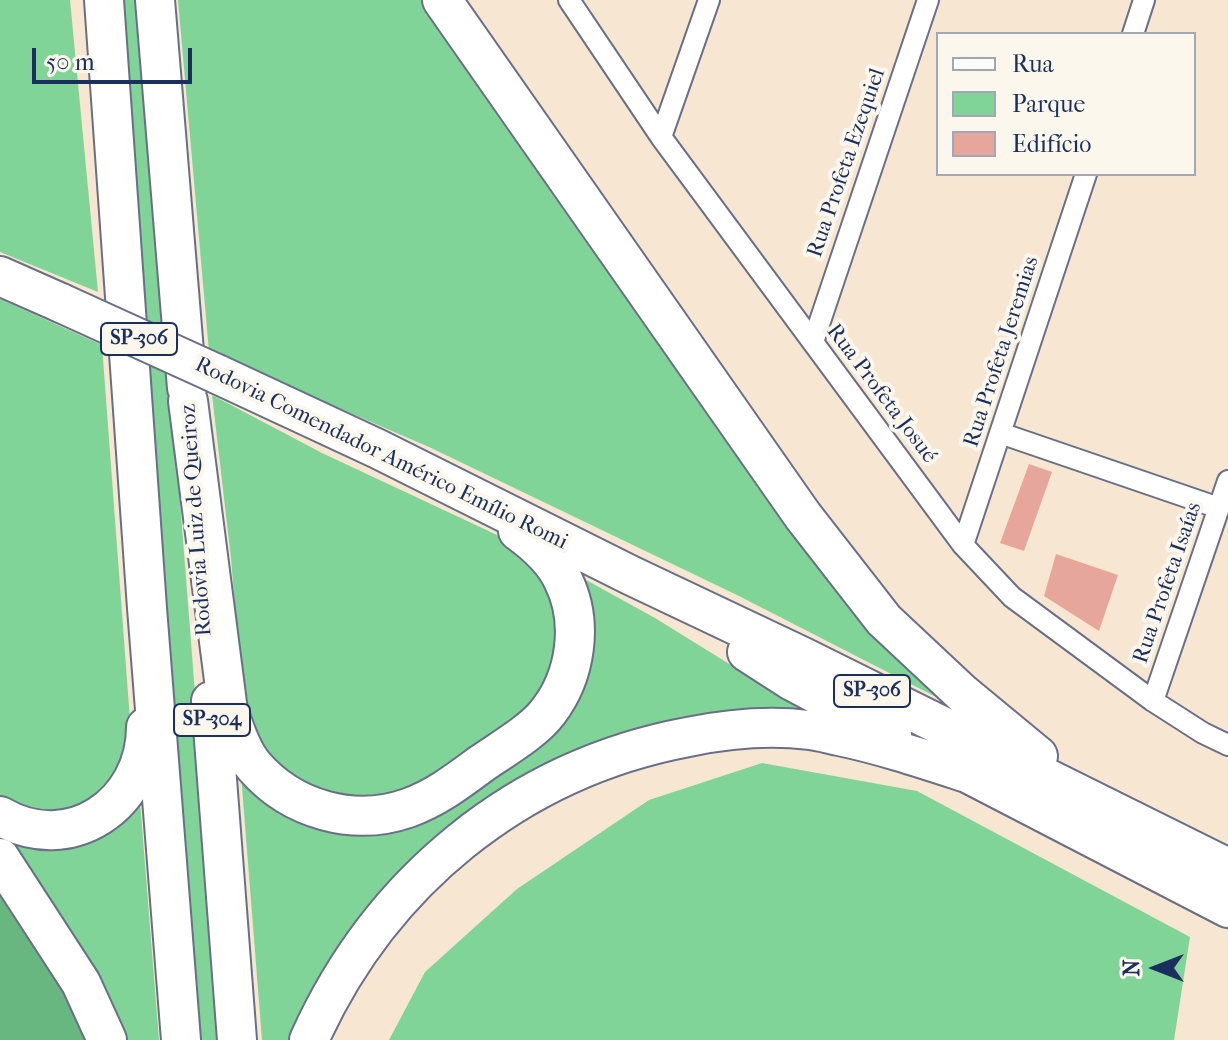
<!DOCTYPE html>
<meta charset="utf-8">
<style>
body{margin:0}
#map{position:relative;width:1228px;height:1040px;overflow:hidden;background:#f7e7d2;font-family:"IM FELL French Canon",serif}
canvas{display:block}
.legend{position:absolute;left:936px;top:32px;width:260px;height:144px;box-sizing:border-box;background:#fbf7ec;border:2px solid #a1a7b3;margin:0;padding:10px 14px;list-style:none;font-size:24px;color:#1b2f5e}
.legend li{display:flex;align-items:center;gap:16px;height:40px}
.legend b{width:40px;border:2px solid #a1a7b3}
.north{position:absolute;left:1116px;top:928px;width:80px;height:80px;-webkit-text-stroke:6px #fbf7ec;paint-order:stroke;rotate:270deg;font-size:22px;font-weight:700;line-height:32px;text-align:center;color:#1b2f5e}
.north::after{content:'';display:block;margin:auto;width:28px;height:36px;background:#1b2f5e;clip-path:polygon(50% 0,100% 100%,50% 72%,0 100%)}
.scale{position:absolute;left:32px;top:48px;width:160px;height:36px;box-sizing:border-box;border:4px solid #1b2f5e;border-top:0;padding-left:10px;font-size:24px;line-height:28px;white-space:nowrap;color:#1b2f5e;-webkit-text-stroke:6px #fbf7ec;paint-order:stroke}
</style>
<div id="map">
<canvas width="1228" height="1040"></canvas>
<ul class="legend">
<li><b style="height:10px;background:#fff"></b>Rua</li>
<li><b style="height:22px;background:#81d497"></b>Parque</li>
<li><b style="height:22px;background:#e7a69b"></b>Edifício</li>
</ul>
<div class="north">N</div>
<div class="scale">50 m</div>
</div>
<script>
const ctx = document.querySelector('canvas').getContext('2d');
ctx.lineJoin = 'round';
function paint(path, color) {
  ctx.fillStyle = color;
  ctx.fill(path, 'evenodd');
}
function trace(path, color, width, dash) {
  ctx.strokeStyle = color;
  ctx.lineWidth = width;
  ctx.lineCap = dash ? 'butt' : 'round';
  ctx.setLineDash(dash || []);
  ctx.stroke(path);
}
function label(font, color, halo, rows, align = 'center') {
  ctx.font = font + ' "IM FELL French Canon",serif';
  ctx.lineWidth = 8;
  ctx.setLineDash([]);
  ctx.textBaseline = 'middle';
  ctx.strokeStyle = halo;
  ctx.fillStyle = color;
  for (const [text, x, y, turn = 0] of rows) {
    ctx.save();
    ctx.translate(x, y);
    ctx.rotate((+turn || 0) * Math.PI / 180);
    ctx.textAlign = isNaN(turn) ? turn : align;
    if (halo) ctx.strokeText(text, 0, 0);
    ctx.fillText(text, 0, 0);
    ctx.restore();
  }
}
paint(new Path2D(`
 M0,0H70L98,292L0,252Z
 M113,0H141L222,1040H195Z
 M178,0H424L979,719L739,596L429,447L209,352Z
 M0,299L102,345L132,747L109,792L55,818L0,804Z
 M212,395L322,453L527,549L565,618L547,700L394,803L304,789L263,755L243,706L231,558Z
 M568,570L655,618L823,722L511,798L303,1040H262L240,762L327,824L553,724Z
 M762,763L917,791L1190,937L1174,1040H389L425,972L517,889L649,800Z
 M140,801L159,1040H124L8,843L10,836Z`), '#81d497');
paint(new Path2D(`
 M0,874L12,893L87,1040H0Z`), '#68b680');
paint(new Path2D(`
 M1029,464L1052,472L1024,551L1000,543Z
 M1056,554L1118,575L1099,631L1044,596Z`), '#e7a69b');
const street = new Path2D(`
 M569,0L661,137L963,545L1012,597L1153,701L1203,733L1228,745
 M1133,34L1144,0
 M661,137L709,0
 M813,342L928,0
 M1000,433L1219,508
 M963,545L1086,174
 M1153,701L1228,481`);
const highway = new Path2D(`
 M104,0L147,608L181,1040
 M155,0L187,388
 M442,0L803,516L884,620L963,694L1038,756
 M0,276L61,303
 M217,374L378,449L630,575L803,657L1228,868
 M188,401L228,711C235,729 241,750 254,766C292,810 354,827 408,808C436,798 458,781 481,764C501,750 534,731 548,712C576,676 584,622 563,580C554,560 536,544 518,531
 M747,652L792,681L892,734
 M211,701L237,1040
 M946,762L1228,908
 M0,816C70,857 146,804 146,727
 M0,858L81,983L107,1040
 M309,1040C380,882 517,769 688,737C727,729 768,725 809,730C819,731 829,734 839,736C882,745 924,759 967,773`);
trace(street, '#686f87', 24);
trace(highway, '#686f87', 42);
trace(street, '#fff', 20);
trace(highway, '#fff', 38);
const highwayBridge = new Path2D(`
 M61,303L217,374`);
trace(highwayBridge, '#686f87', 42, []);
trace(highwayBridge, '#fff', 38);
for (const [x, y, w] of [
 [139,339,76],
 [872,691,76],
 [212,720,76]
]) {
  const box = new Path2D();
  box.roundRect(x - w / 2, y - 16, w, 32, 6);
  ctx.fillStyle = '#fbf7ec';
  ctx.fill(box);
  trace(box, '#1b2f5e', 2);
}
label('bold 20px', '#1b2f5e', null, [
 ["SP-306",139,339],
 ["SP-306",872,691],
 ["SP-304",212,720]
]);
label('22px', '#1b2f5e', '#fbf7ec', [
 ["Rua Profeta Ezequiel",847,163,-71],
 ["Rua Profeta Jeremias",1002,352,-72],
 ["Rua Profeta Josué",881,394,53],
 ["Rodovia Comendador Américo Emílio Romi",381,454,26],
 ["Rodovia Luiz de Queiroz",197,520,-94],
 ["Rua Profeta Isaías",1168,583,-71]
]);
</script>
